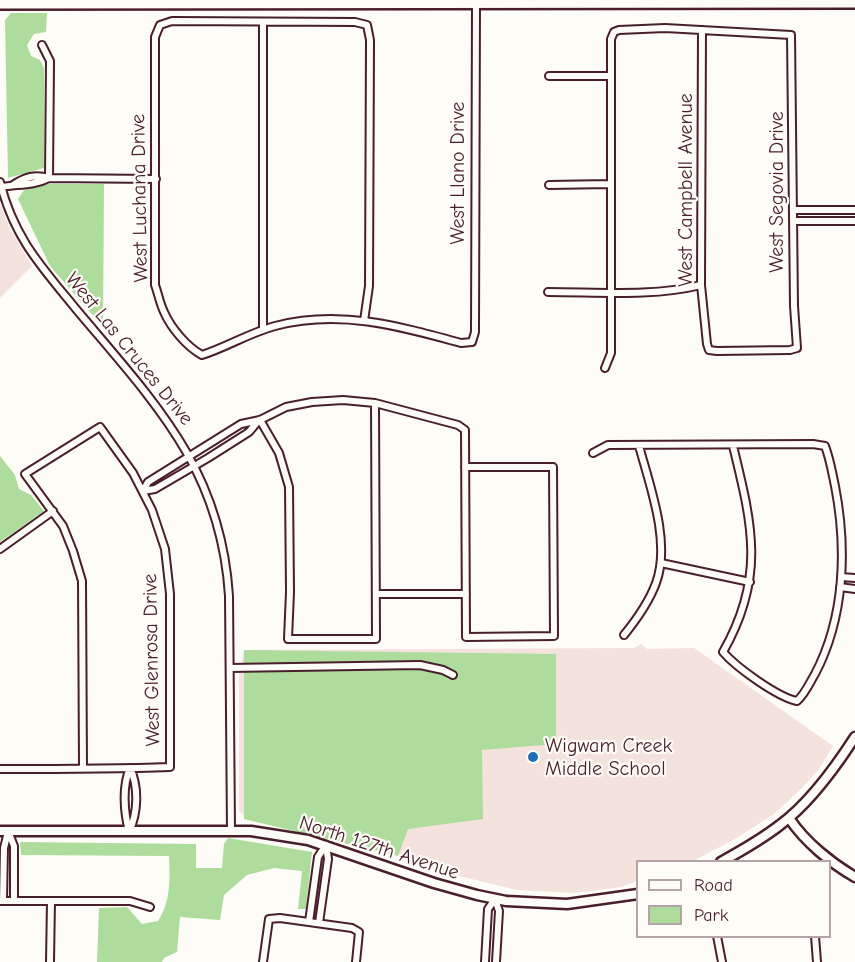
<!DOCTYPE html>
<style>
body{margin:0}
#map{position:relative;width:855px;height:962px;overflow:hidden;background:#fdfcf7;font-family:"Comic Neue",sans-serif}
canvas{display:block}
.legend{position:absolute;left:636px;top:860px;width:195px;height:78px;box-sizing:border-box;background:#fdfcf7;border:2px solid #b5a4a5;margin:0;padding:8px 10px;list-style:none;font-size:18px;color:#4a1f2b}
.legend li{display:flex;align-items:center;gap:12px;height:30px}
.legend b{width:30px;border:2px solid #b5a4a5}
</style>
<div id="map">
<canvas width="855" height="962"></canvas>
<ul class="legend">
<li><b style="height:8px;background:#fdfcf7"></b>Road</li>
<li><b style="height:16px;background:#addc9c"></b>Park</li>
</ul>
</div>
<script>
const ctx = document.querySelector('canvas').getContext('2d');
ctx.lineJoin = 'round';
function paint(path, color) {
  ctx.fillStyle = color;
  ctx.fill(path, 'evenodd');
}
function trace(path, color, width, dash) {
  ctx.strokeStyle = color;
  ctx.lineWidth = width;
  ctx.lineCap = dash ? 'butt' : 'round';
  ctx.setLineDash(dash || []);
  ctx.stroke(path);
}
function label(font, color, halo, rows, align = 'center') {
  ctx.font = font + ' "Comic Neue",sans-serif';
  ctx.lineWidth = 4.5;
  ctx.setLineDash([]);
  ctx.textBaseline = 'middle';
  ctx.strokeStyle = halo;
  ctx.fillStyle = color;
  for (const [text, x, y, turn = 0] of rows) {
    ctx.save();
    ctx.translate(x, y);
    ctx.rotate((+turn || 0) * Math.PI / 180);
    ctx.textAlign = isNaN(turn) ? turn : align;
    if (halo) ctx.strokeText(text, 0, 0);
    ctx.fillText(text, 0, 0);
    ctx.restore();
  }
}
paint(new Path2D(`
 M0,204L10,229L32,266L0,298Z
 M641,644L647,649L694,648L833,746L819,769L802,788L774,814L735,839L695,860L638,862L637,881L621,887L575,893L517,890L443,872L353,840L252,821L239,811V676L244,650L634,648Z`), '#f4e2dc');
paint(new Path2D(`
 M11,13H47L46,32L34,34L27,45L31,56L40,60L44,68V168L8,178L5,20Z
 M47,184H104L103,327L50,266L18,199L24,190Z
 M0,456L15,475L19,489L31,495L44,511L0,542Z
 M244,650L556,654V744L482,750L483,819L408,829L398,856L244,819Z
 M228,838L312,852L306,909H298L302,871L274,868L247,875L224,895L220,920L180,917L177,952L164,958L162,962H97L99,908L127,907L142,924L158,921C171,901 170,880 169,856L21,855L20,842L196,844V868H222L224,844Z`), '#addc9c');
const street = new Path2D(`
 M42,45L50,61L49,178
 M549,76H610
 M0,182C14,238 41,266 76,309C154,402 221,468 229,596L231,830
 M13,185C25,177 35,174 49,178L156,179
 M549,185L610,184
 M1,187C18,184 33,186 49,178
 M794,210H855
 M794,221H855
 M548,292C599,292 652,297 701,285
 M364,321L369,286L370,40L367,25L355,22L172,21L160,25L155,37V285C158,293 160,304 164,312C171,328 187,347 202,355C227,347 249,333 275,326C339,309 399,326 461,343L472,342L475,332L476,3
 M263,330V22
 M605,368L611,353V39L614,32L619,30L665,28L791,35L794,306L797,348L790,350L717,351L709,350L707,344L701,285L702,30
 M260,420L279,453L289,487L290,592L288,639H376L375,403
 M593,453L608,445L813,444L825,446C830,459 832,472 835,486C847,548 845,617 815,674C809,684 805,694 797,701C777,697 736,667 723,652C766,577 752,524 733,446
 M143,491L148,482L241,424L260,420L286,407L312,402L343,400L375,403L458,425L465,430L466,637L554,636L553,467H465
 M143,491L155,489L208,458L249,432L259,420
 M0,549L53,511
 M661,563L750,582
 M841,577L855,578
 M840,587L855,589
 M376,594H466
 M624,635C637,619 649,602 656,583C671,543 650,486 639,446
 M230,668L420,665L443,670L453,675
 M0,769C57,769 113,769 170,767V594L165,549L152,510L133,473L100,427L25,474L63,526L73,551L82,581L83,768
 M8,831L14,846V901
 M129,831C124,812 122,786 130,768
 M129,832C138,813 139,787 130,768
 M495,899L499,911L496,962
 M0,901H130L150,907
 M3,901L4,848L8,832
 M309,922L318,857L326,845
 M319,923L328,859L326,845
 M717,936L722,962
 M815,936L817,962
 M50,962L51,901
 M263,962L269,919L280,918L352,928L359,932L356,962
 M485,962L488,909L495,899`);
const secondary = new Path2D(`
 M789,818C805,842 831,863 855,877
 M0,831H251L308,840L434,883L477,895L506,901L567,904L638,894
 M721,862C741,851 762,839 780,825C810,803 835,768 855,737`);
const primary = new Path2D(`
 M0,4L855,3`);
trace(street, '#4a1f2b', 10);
trace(secondary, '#4a1f2b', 13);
trace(primary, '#4a1f2b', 14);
trace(street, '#fdfcf7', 6);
trace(secondary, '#fdfcf7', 8);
trace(primary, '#fdfcf7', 9);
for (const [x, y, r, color] of [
 [533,757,6,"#1f6fb2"]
]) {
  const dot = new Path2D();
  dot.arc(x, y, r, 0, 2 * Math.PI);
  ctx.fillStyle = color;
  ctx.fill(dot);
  trace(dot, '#fdfcf7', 2);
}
label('20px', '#4a1f2b', '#fdfcf7', [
 ["West Llano Drive",458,173,-90],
 ["West Campbell Avenue",686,190,-90],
 ["West Segovia Drive",777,192,-90],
 ["West Luchana Drive",140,198,-91],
 ["West Las Cruces Drive",129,349,51],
 ["West Glenrosa Drive",152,660,-91],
 ["North 127th Avenue",379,848,18]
]);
label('20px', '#4a1f2b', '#fdfcf7', [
 ["Wigwam Creek",545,746],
 ["Middle School",545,769]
], 'left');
</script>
